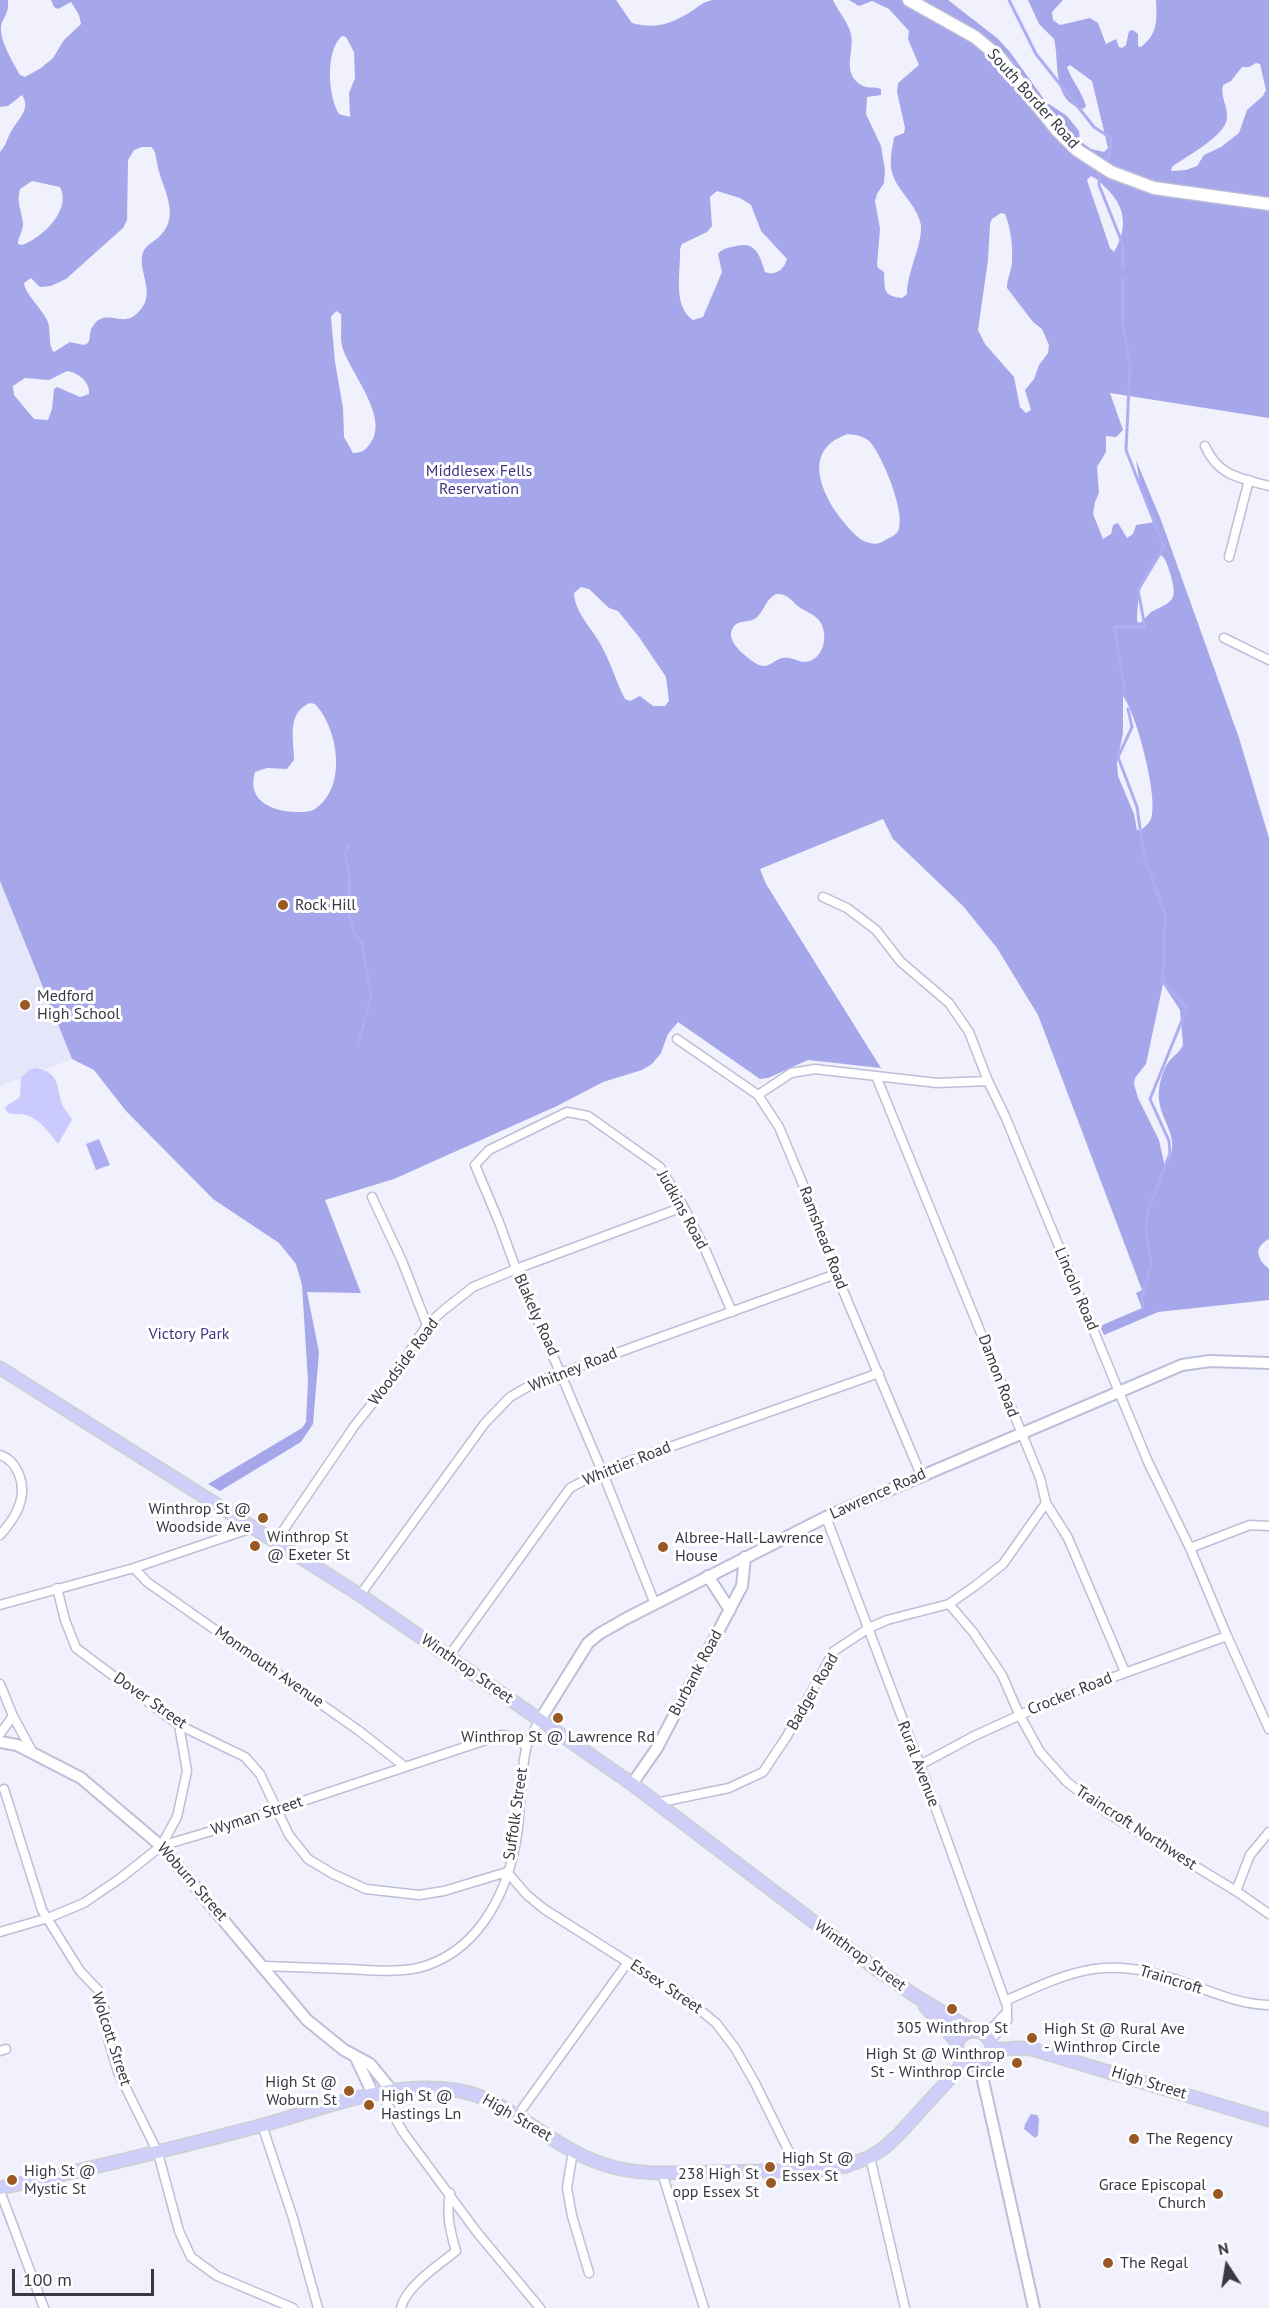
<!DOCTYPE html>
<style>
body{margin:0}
#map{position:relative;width:1269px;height:2308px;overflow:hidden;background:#f0f1fc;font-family:"PT Sans",sans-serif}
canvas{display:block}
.north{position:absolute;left:1197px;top:2236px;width:60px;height:60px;-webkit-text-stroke:4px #fff;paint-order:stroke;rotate:348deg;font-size:16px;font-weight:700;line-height:24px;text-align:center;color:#393944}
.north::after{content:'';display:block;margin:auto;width:21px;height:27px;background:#393944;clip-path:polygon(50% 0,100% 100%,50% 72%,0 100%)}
.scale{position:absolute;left:12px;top:2269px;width:142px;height:27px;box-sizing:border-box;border:3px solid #393944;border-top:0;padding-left:8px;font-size:18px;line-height:21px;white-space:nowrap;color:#393944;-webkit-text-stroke:4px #fff;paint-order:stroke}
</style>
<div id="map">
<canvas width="1269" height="2308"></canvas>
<div class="north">N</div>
<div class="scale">100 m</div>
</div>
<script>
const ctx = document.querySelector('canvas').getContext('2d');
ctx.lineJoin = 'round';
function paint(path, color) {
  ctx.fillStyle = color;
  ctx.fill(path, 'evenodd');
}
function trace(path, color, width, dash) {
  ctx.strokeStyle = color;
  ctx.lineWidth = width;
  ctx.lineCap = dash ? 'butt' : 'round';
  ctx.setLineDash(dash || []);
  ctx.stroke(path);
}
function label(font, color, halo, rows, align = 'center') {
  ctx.font = font + ' "PT Sans",sans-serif';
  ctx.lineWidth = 6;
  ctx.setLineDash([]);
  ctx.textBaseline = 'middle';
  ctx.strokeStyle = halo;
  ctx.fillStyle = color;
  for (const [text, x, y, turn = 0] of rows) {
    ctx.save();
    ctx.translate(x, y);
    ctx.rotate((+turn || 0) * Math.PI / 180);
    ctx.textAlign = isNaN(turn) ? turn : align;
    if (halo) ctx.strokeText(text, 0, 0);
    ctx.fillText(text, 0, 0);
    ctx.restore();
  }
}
paint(new Path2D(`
 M0,881L72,1059L0,1086Z`), '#e6e6fb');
paint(new Path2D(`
 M36,1068C60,1073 56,1085 62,1104C64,1110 70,1114 72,1120L58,1144C51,1135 39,1119 29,1116C21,1112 13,1117 6,1111L5,1107L20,1097L21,1078L29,1070Z`), '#cacafe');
paint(new Path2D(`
 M0,0H8C9,15 3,16 1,27C0,42 13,62 20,75L25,77L41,68L53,58L64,40L81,24L79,15L71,2L58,9L54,7L51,0H616L632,23C656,30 672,23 692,11C699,6 705,1 713,0H833C838,11 848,22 851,34C855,52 840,74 863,86C869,89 875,86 881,89V95L867,97L866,114L881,146L885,170L884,183L877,194L875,201L880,229L877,265L878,268L884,272C885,289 882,296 902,298L907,294C907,271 922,247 921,226C919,208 900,193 894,178C888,165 892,150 894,137L904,133L905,128L897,92L898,83L919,65L908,39L909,31L889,9L872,1L859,6L849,0H948L997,38L1010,52L1046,102L1067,116L1079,131L1080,140L1084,144L1091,149L1104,152L1108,148L1092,81L1070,65L1067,67C1072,81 1081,90 1086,106L1084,109C1051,102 1060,63 1054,39L1039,24L1028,0H1063L1052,12L1053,20L1060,25L1090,18L1098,23L1106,44L1116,39L1119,47L1122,48L1126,45L1129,31L1133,30L1138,34V46L1141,47C1158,34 1157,20 1156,0H1269V418L1110,393L1123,430L1116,437L1106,436V452L1097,467L1099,493L1095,502L1093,514L1103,539L1111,534L1113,525L1118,523L1127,538L1133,534L1136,525L1155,522L1140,484L1136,460L1161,520L1239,738L1269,838V1239C1253,1247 1257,1259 1269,1269V1300L1158,1312L1104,1335L1100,1326L1142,1308L1136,1293L1142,1290L1038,1015L997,948L963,906L893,839L883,819L760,869L766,884L881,1068L808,1060L768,1078L760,1079L678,1022L668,1034L661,1053L652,1064L642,1070L603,1082L557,1106L394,1179L325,1200L361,1293L307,1292L319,1352L313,1424L301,1442L220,1491L208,1484L302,1428L306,1422L308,1381L302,1285L296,1264L279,1243L213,1199L126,1111L94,1070L72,1059L0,881V152C7,145 7,137 12,130C19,118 31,109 22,95L8,106L0,107ZM342,36L346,37L354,52L355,78L349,93L350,117L339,114C328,97 325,50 342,36ZM1256,63L1260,64L1266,90L1263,96L1247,110L1239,133L1221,147L1204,155L1197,166L1186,170L1171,171L1172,167C1186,156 1226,136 1227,118C1228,106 1220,97 1223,85L1231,81L1242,67H1249ZM142,147H151L154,150C156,155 156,158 157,163C161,187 182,214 160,236C153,243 144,245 142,256C139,276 159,297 134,316C121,326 104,308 93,326C89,331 91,337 88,343L84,345L70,342L54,352C47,344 52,330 47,320C42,309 25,294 24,283L31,278L40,287L51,286L66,279L123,228L127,220L128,160L134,150ZM1091,176C1098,179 1101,183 1106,188C1126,207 1128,228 1114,252L1110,248L1087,180ZM32,181L60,187C72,210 42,238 22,245L18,244C18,237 23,231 23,224C22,211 16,203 20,189ZM717,191L740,198L751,205L761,231L787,259C784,270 775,276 765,272C760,256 756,241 736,246C728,248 723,248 718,254L722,272L703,317L693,320C672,306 681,271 680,249L682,244L707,232L712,226L710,197ZM1001,213L1005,214C1011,229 1013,247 1012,263C1011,272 1007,279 1007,288L1033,322L1042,329L1049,345L1048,353L1039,365L1034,379L1025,390L1031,410L1026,413L1020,407L1014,377L985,344L978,330L988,260L990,224L992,219ZM336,311L341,314C342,324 340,337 342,346C349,372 392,419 369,445C365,451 360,453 353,453L344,437L343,408L335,362L331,317ZM67,371C79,373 90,382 89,394L80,397L57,387L54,389L52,409L48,420L34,419L14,395L13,386L25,378L49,380ZM848,434C856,435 863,436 869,441C882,454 907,515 898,531C896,535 891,537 887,539C881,543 876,545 870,543C858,541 849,528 842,520C820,492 802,449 848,434ZM1161,555C1167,560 1168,568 1171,576C1177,600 1174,601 1153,611C1148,613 1145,621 1139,623L1137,621C1138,590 1141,578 1161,555ZM581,587L589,589L609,608L618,611L639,637L666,677L669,701L665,706H653L640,696L630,701L625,699C617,684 612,666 604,651C596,632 575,615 574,593ZM776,594C787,593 792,601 799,607C805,611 813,614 818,619C828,630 826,653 812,660C801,666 793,655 782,658C772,661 768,670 757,664C747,658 721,639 735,625C740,620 750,623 756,618C765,610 765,600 776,594ZM1123,696C1137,715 1157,793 1152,815C1151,822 1146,826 1141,830H1137L1134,814L1118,776L1117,763L1123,733ZM310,703L315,704C338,728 348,787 315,809C310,812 303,812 297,812C273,812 246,801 255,772L267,768L287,769L294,760C294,739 286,713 310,703ZM1163,984L1180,1010L1183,1045C1180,1051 1176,1054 1171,1059C1164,1066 1160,1080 1159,1090C1155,1119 1186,1137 1165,1167L1159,1140L1138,1098L1134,1084L1135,1078L1146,1064Z`), '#a6a6ea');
paint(new Path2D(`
 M99,1139L110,1165L96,1170L86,1144Z
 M1031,2114L1037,2115L1039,2119L1038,2135L1035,2138L1024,2129L1025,2124Z`), '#aeadf2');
trace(new Path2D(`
 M1009,0L1036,54L1094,127L1111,138L1109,158
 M1100,174L1099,185L1123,245V268
 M1123,278V323L1130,365L1126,450L1164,547L1138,590L1145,627H1114L1125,693
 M1128,709L1132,727L1118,757L1137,807L1144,856L1165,915L1163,982L1187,1008L1150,1099L1169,1141L1170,1153L1148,1211L1146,1228L1151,1264L1142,1297L1143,1308
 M348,846L345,854L349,875V917L355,934L362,944L371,996L358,1045`), '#aeadf2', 3);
const minor = new Path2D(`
 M1205,446C1218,476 1240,478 1269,486
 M1229,557L1249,480
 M1224,638L1269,660
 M823,897L847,908L876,930L901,962L949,1003L969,1032L988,1081L1005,1116L1148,1462L1190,1548L1227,1636L1269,1729
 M677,1039L758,1095L779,1127L814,1211L836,1274L921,1475
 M876,1076L1040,1478L1046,1503L1068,1538L1125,1672
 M758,1095L791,1073L815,1069L937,1083L988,1081
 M372,1197L402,1261L427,1325
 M0,1455C18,1461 26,1485 20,1503C17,1515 8,1526 0,1535
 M826,1517L920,1765L1007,2006V2021L990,2041
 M276,1541L355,1425L392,1379L427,1325L445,1309L473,1287L516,1269L683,1207
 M1190,1548L1250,1525L1269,1526
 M134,1568L147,1582L358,1730L404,1766
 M57,1588L65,1620L76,1648L179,1725L245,1757L260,1774L289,1835L308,1859L333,1874L366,1889L419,1895L444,1891L507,1872L527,1895L544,1909L689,2001L716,2023L735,2048L755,2083L799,2172
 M360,1595L485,1423L510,1397L536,1382L836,1274
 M655,1604L602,1471L516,1269L499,1222L475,1165L489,1150L567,1112L588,1116L660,1167L682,1204L704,1247L732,1312
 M949,1604L973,1632L1002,1675L1019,1714L1040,1752L1067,1782L1106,1812L1236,1891
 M0,1605L134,1568L255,1527
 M449,1656L570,1488L602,1471L879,1373
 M0,1684L13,1716L33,1753
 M0,1734L13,1716
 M920,1765L974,1736L1064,1695L1227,1636
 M4,1789L42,1910L80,1971L99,1991L105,2011L108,2039L118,2072L158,2153L179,2231L191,2257L217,2276L293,2308
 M656,1803L729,1788L763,1772L787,1736L834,1651L869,1628L887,1620L949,1604L975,1586L1003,1564L1046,1503
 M1269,1832L1250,1855L1236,1891L1269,1914
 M161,1846L177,1817L187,1771L179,1725
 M0,1932L48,1918L84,1903L122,1877L161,1846L225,1827L501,1735L513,1737L526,1746
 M264,1966C291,1967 319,1968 346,1969C373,1970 403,1974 428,1965C482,1946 509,1888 517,1835C521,1807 520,1777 526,1749C528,1739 535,1729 540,1720
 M1005,2001C1080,1967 1109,1955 1189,1984C1215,1993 1242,2005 1269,2005
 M976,2032L993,2027L1007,2012
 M0,2051L6,2049
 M381,2093L403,2132L476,2231L540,2308
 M517,2116L628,1962
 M262,2125L293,2218L318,2308
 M573,2151L567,2188L572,2216L589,2273
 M870,2157L905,2308
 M662,2173L704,2308
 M0,2191L44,2308
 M401,2308C406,2286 439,2265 456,2251C450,2231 446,2214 450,2193`);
const tertiary = new Path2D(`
 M708,1576L730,1610
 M540,1720L588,1643L599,1634L627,1618L826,1517L1182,1365L1210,1361L1269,1363
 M0,1742L17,1745L81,1778L161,1846L307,2020L344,2050L370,2064L392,2091
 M632,1784L657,1748L742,1586L745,1557
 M356,2058L373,2094
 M980,2067L1034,2308`);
const secondary = new Path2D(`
 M909,0L975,37L999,57L1057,130L1077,150L1111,172L1154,188L1269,204`);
const primary = new Path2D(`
 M0,1368L360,1595L632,1784L876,1969L917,1997L974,2031
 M925,2006L956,2041
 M956 2049a18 18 0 1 1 36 0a18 18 0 1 1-36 0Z
 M992,2050L1017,2048L1032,2049L1269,2120
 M0,2188C86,2170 171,2149 256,2127C321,2110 386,2080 455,2090C502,2097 534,2131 575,2152C602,2167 631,2173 662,2173L821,2170L846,2166L870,2157L884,2148L899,2134L963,2064`);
trace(minor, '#bdbed8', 11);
trace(tertiary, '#bdbed8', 14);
trace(secondary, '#bdbed8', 15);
trace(primary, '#cfcfd2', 15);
trace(minor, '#fff', 8);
trace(tertiary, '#fff', 10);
trace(secondary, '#fff', 12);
trace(primary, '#cecef8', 12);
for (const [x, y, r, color] of [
 [283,905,6,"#995824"],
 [25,1005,6,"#995824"],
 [263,1518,6,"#995824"],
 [255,1546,6,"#995824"],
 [663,1547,6,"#995824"],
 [558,1718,6,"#995824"],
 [952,2009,6,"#995824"],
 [1032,2038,6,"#995824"],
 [1017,2063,6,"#995824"],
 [349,2091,6,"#995824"],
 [369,2105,6,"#995824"],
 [1134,2139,6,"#995824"],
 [770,2167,6,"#995824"],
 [12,2180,6,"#995824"],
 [771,2183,6,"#995824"],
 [1218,2194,6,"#995824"],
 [1108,2263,6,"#995824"]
]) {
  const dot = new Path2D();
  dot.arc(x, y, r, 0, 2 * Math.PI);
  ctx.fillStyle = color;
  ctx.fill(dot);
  trace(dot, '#fff', 2);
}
label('16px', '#393944', '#fff', [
 ["South Border Road",1033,99,48],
 ["Judkins Road",682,1210,61],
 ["Ramshead Road",823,1238,69],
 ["Lincoln Road",1076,1289,67],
 ["Blakely Road",536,1315,66],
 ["Woodside Road",404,1362,-53],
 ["Whitney Road",573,1370,-22],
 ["Damon Road",998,1376,69],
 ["Whittier Road",627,1464,-22],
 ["Lawrence Road",878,1494,-24],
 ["Monmouth Avenue",269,1667,35],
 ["Winthrop Street",467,1669,35],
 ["Burbank Road",696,1673,-62],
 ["Badger Road",813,1692,-60],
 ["Crocker Road",1070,1694,-22],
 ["Dover Street",150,1701,35],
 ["Rural Avenue",918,1764,69],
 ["Suffolk Street",516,1814,-82],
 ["Wyman Street",257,1816,-18],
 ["Traincroft Northwest",1136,1828,33],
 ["Woburn Street",192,1882,49],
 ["Winthrop Street",860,1956,36],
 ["Traincroft",1171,1980,17],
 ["Essex Street",666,1987,34],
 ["Wolcott Street",111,2039,72],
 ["High Street",1149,2083,17],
 ["High Street",517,2118,30]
]);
label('16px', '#3f3584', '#fff', [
 ["Middlesex Fells",479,471],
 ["Reservation",479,489],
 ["Victory Park",189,1334]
]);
label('16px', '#393944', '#fff', [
 ["Rock Hill",295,905],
 ["Medford",37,996],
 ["High School",37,1014],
 ["Winthrop St @",251,1509,"right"],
 ["Woodside Ave",251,1527,"right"],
 ["Winthrop St",267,1537],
 ["@ Exeter St",267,1555],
 ["Albree-Hall-Lawrence",675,1538],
 ["House",675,1556],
 ["Winthrop St @ Lawrence Rd",558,1737,"center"],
 ["305 Winthrop St",952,2028,"center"],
 ["High St @ Rural Ave",1044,2029],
 ["- Winthrop Circle",1044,2047],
 ["High St @ Winthrop",1005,2054,"right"],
 ["St - Winthrop Circle",1005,2072,"right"],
 ["High St @",337,2082,"right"],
 ["Woburn St",337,2100,"right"],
 ["High St @",381,2096],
 ["Hastings Ln",381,2114],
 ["The Regency",1146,2139],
 ["High St @",782,2158],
 ["Essex St",782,2176],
 ["High St @",24,2171],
 ["Mystic St",24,2189],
 ["238 High St",759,2174,"right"],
 ["opp Essex St",759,2192,"right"],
 ["Grace Episcopal",1206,2185,"right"],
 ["Church",1206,2203,"right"],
 ["The Regal",1120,2263]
], 'left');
</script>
